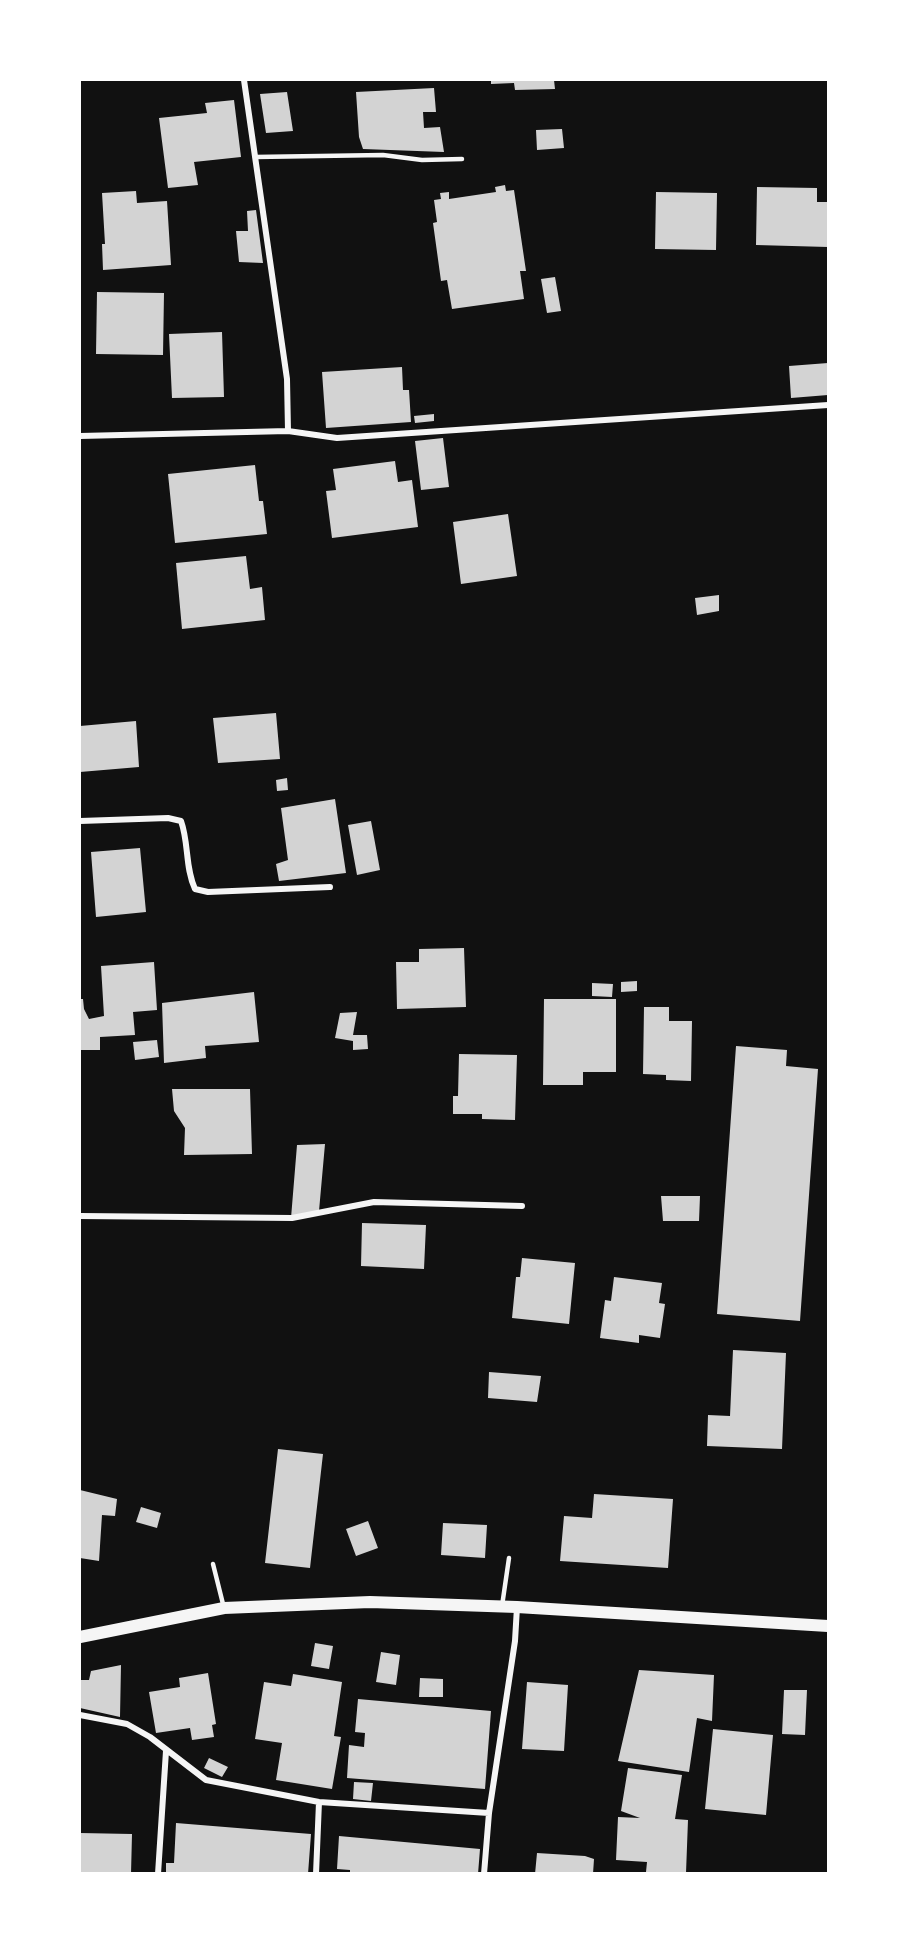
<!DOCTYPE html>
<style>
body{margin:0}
#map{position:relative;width:908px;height:1953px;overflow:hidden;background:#111;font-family:"Work Sans",sans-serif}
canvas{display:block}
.frame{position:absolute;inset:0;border:81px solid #fff;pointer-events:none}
</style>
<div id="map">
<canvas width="908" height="1953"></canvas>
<div class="frame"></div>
</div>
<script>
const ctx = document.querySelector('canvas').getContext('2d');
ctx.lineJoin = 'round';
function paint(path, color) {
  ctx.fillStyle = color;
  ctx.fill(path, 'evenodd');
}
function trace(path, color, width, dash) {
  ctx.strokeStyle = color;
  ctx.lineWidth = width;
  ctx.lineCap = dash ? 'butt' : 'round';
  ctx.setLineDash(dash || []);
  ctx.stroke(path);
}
paint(new Path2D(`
 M491,80H554L555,89L515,90L514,83L491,84Z
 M434,88L436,112H423L424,128L440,127L444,152L363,149L359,137L356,92Z
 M287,92L293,131L266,133L260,94Z
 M234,100L241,157L194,162L198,185L168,188L159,118L207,113L205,103Z
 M562,129L564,148L537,150L536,130Z
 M505,185L506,191L514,190L526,271H520L524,299L452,309L447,280L441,281L433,223L437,222L434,200L441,199L440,193L449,192V199L496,192L495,187Z
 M757,187L817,188V202H828V247L756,245Z
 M136,191L137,203L167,201L171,265L103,270L102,244H105L102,193Z
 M656,192L717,193L716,250L655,249Z
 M256,210L263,263L239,262L236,231H248L247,211Z
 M555,277L561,311L547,313L541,279Z
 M97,292L164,293L163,355L96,354Z
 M222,332L224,397L172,398L169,334Z
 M828,363V395L791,398L789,366Z
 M402,367L403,390H409L411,422L326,428L322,372Z
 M434,414V421L415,423L414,416Z
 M443,438L449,487L421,490L415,441Z
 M395,461L398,482L412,480L418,527L332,538L326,491L336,490L333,469Z
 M255,465L259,501H263L267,534L175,543L168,474Z
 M508,514L517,576L461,584L453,522Z
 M246,556L250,589L262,587L265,620L182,629L176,563Z
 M719,595V611L697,615L695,598Z
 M276,713L280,759L218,763L213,718Z
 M136,721L139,767L80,772V726Z
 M287,778L288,790L277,791L276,780Z
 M335,799L346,873L279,881L276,864L288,860L281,808Z
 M371,821L380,870L357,875L348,825Z
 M140,848L146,912L96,917L91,852Z
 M464,948L466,1007L397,1009L396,962H419V949Z
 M154,962L157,1010L133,1012L135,1035L100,1037V1050H80V999H83L84,1009L89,1019L104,1016L101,966Z
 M637,981V991L621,992V982Z
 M592,983L613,984L612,997L592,996Z
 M254,992L259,1042L205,1046L206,1058L164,1063L162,1003Z
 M544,999H616V1072H583V1085H543Z
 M644,1007H669V1021H692L691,1081L666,1080V1075L643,1074Z
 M357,1012L353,1035H367L368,1049L353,1050V1041L335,1038L340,1013Z
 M157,1040L159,1057L135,1060L133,1042Z
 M736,1046L787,1050L786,1066L818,1069L800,1321L717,1314Z
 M459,1054L517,1055L515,1120L482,1119V1114H453V1096H458Z
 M172,1089H250L252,1154L184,1155L185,1128L174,1111Z
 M325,1144L319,1211L291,1218L297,1145Z
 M661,1196H700L699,1221H663Z
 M362,1223L426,1225L424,1269L361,1266Z
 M522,1258L575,1263L569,1324L512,1318L516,1277H520Z
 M614,1277L662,1283L659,1303L665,1304L660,1338L639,1335V1343L600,1338L605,1300L611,1301Z
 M733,1350L786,1353L782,1449L707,1446L708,1415L730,1416Z
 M489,1372L541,1376L537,1402L488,1398Z
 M278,1449L323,1454L310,1568L265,1563Z
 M80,1490L117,1499L115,1516L102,1515L99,1561L80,1558Z
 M594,1494L673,1499L668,1568L560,1561L564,1516L592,1518Z
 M141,1507L161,1513L157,1528L136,1522Z
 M368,1521L378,1548L356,1556L346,1529Z
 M443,1523L487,1525L485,1558L441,1555Z
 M315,1643L333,1646L329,1669L311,1666Z
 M381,1652L400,1655L396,1685L376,1682Z
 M121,1665L120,1717L80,1708V1680H89L91,1671Z
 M639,1670L714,1675L712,1721L697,1718L689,1772L618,1761Z
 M208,1673L216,1724L212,1725L214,1737L192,1740L190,1728L156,1733L149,1692L180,1687L179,1678Z
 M293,1674L342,1682L334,1736L341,1737L332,1789L276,1780L282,1743L255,1739L264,1682L291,1686Z
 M420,1678L443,1679V1697H419Z
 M527,1682L568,1685L564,1751L522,1749Z
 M784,1690H807L805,1735L782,1734Z
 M358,1699L491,1711L485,1789L347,1778L349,1745L364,1747L365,1733L355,1732Z
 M713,1729L773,1735L766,1815L705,1809Z
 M209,1758L228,1767L222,1777L204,1768Z
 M628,1768L682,1775L675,1819L688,1820L686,1873L646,1872L647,1862L616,1860L618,1817L640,1818L621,1811Z
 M354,1782L373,1783L371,1801L353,1799Z
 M176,1823L311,1834L308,1874H166V1863H174Z
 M80,1833L132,1834L131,1874H80Z
 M339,1836L480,1849L478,1874H350V1870L337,1869Z
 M537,1853L585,1856L594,1859L593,1874H535Z`), '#d3d3d3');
trace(new Path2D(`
 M255,157L383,155L422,160L462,159
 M213,1564L224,1608
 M502,1606L509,1558`), '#f5f5f5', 4.5);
trace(new Path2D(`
 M288,431L337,438L828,405
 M80,436L288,431L287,379L244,80
 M80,821L168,818L181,821C189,843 185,868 195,889L208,892L330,887
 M80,1216L292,1218L374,1202L522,1206
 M80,1715L127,1724L150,1737L206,1780L319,1802L489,1813L515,1641L517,1607
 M158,1874L166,1751
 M316,1874L319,1802
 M484,1874L489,1813`), '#f5f5f5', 6);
trace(new Path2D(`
 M80,1637L224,1608L370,1602L517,1607L828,1626`), '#f5f5f5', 12);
</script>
